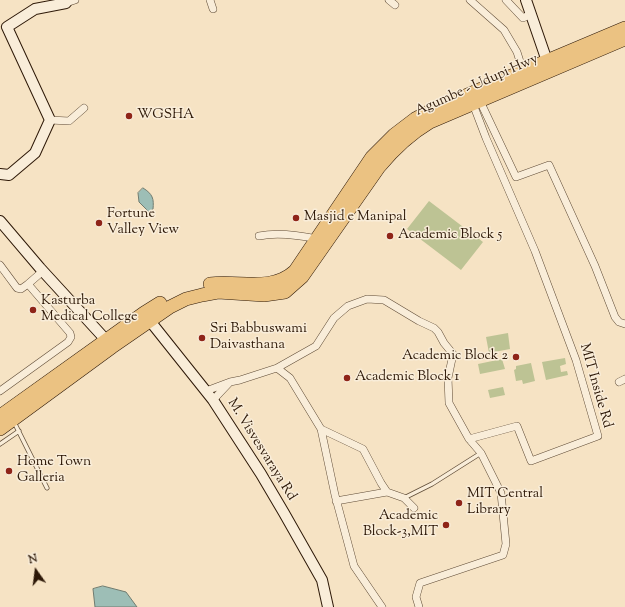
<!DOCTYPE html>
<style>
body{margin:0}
#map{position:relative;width:625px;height:607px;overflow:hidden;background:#f6e3c4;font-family:"Sorts Mill Goudy",serif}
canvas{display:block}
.north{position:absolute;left:16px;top:551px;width:40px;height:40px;-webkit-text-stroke:3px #f9edd9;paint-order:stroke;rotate:346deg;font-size:11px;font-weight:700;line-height:16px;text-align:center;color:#2d1807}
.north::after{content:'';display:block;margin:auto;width:14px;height:18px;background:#2d1807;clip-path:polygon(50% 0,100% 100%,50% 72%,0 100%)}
</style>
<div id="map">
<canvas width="625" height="607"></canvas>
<div class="north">N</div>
</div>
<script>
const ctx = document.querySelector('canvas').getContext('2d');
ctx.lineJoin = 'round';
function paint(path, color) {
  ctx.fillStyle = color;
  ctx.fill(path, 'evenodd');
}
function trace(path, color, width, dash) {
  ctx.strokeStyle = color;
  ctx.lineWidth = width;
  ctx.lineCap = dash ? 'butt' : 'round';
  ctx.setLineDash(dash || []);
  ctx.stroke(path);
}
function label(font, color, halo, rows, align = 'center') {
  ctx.font = font + ' "Sorts Mill Goudy",serif';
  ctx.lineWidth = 3;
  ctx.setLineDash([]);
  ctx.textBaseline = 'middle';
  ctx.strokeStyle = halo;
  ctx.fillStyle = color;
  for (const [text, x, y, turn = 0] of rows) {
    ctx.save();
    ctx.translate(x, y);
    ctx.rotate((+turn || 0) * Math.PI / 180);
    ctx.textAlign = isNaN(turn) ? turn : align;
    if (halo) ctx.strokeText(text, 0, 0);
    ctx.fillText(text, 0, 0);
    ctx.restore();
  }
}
paint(new Path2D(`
 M429,201L483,242L461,270L407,229Z
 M508,333L510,349L489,353L486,337Z
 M565,358L566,364L560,366L561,372L567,371L568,375L546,380L542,362Z
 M502,359L505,369L480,374L478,364Z
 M531,363L535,381L523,384L522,380L516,381L514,370L516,369V366Z
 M503,387L505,395L490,398L488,390Z`), '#bdc394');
const water = new Path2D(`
 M143,188C153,194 154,199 153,209L149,212L139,202L138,193Z
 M103,586L126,592L137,607H95L93,589Z`);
paint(water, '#9dbeb6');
trace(water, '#707c70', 1);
const lane = new Path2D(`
 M14,422L47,488
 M0,444L19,431
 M404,498L432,484L481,453`);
const street = new Path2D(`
 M210,0L213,9
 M389,0L395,5
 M470,0L504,30L517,52L523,71
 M506,0L523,18L531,14
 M66,3L75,0
 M480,101L516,177L549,165L595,266L615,317L619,322L625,324
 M50,120L69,121L84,108
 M259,236C278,232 298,235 317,239
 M0,265L17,288L21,289L28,284
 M277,368L290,378L321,429L335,495L354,566L382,607
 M619,382L625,379
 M0,391L68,342L71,337L70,333L28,284L43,271
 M206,391L230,382L240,380L277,368L316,346L334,318L348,306L367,299L384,300L419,321L434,328L438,332L444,343L453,354L448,378L449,403L469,439L517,426L531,461L598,436L576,360L535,251L486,138L473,104
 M213,400L229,383
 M321,429L363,449L381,483L387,492L404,498L414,508
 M336,501L387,492
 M419,607L416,597L420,583L503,555L506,544L501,493L481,453L469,439`);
const secondary = new Path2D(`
 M526,0L547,61
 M0,174L9,175L35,153L50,120L7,27L35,9L66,3L65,0
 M0,221L40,268L106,340
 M150,321L213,400L261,474L284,513L322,580L328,607`);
const highway = new Path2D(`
 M210,284C239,280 271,293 295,271L372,157L394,135L415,119L426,113L523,71L625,28
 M0,416L144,313L160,303
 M0,429L112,347L170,307L186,299L202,295L218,292L264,295L285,292L302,277L379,167C394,149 410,134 430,122L625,39`);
trace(lane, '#5f4b36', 5);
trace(street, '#5f4b36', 8);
trace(secondary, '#2d1807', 12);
trace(highway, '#2d1807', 14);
trace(lane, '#f9edd9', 3.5);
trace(street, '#f9edd9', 7);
trace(secondary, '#f9edd9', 10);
trace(highway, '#ebc282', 13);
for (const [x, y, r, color] of [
 [129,116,4,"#8f2418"],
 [296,218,4,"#8f2418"],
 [99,223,4,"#8f2418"],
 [390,236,4,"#8f2418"],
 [33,310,4,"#8f2418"],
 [202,338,4,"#8f2418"],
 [516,357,4,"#8f2418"],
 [347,378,4,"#8f2418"],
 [9,471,4,"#8f2418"],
 [459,503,4,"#8f2418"],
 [446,525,4,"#8f2418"]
]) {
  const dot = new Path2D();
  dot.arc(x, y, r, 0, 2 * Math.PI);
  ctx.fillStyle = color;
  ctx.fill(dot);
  trace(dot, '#f9edd9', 1.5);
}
label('14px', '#2d1807', '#f9edd9', [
 ["Agumbe - Udupi Hwy",477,86,-24],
 ["MIT Inside Rd",595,386,74],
 ["M. Visvesvaraya Rd",261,450,58]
]);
label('14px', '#2d1807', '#f9edd9', [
 ["WGSHA",137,116],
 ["Fortune",107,215],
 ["Valley View",107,231],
 ["Masjid e Manipal",304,218],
 ["Academic Block 5",398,236],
 ["Kasturba",41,302],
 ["Medical College",41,318],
 ["Sri Babbuswami",210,330],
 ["Daivasthana",210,346],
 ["Academic Block 2",508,357,"right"],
 ["Academic Block 1",355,378],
 ["Home Town",17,463],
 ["Galleria",17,479],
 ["MIT Central",467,495],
 ["Library",467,511],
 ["Academic",438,517,"right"],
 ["Block-3,MIT",438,533,"right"]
], 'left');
</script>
